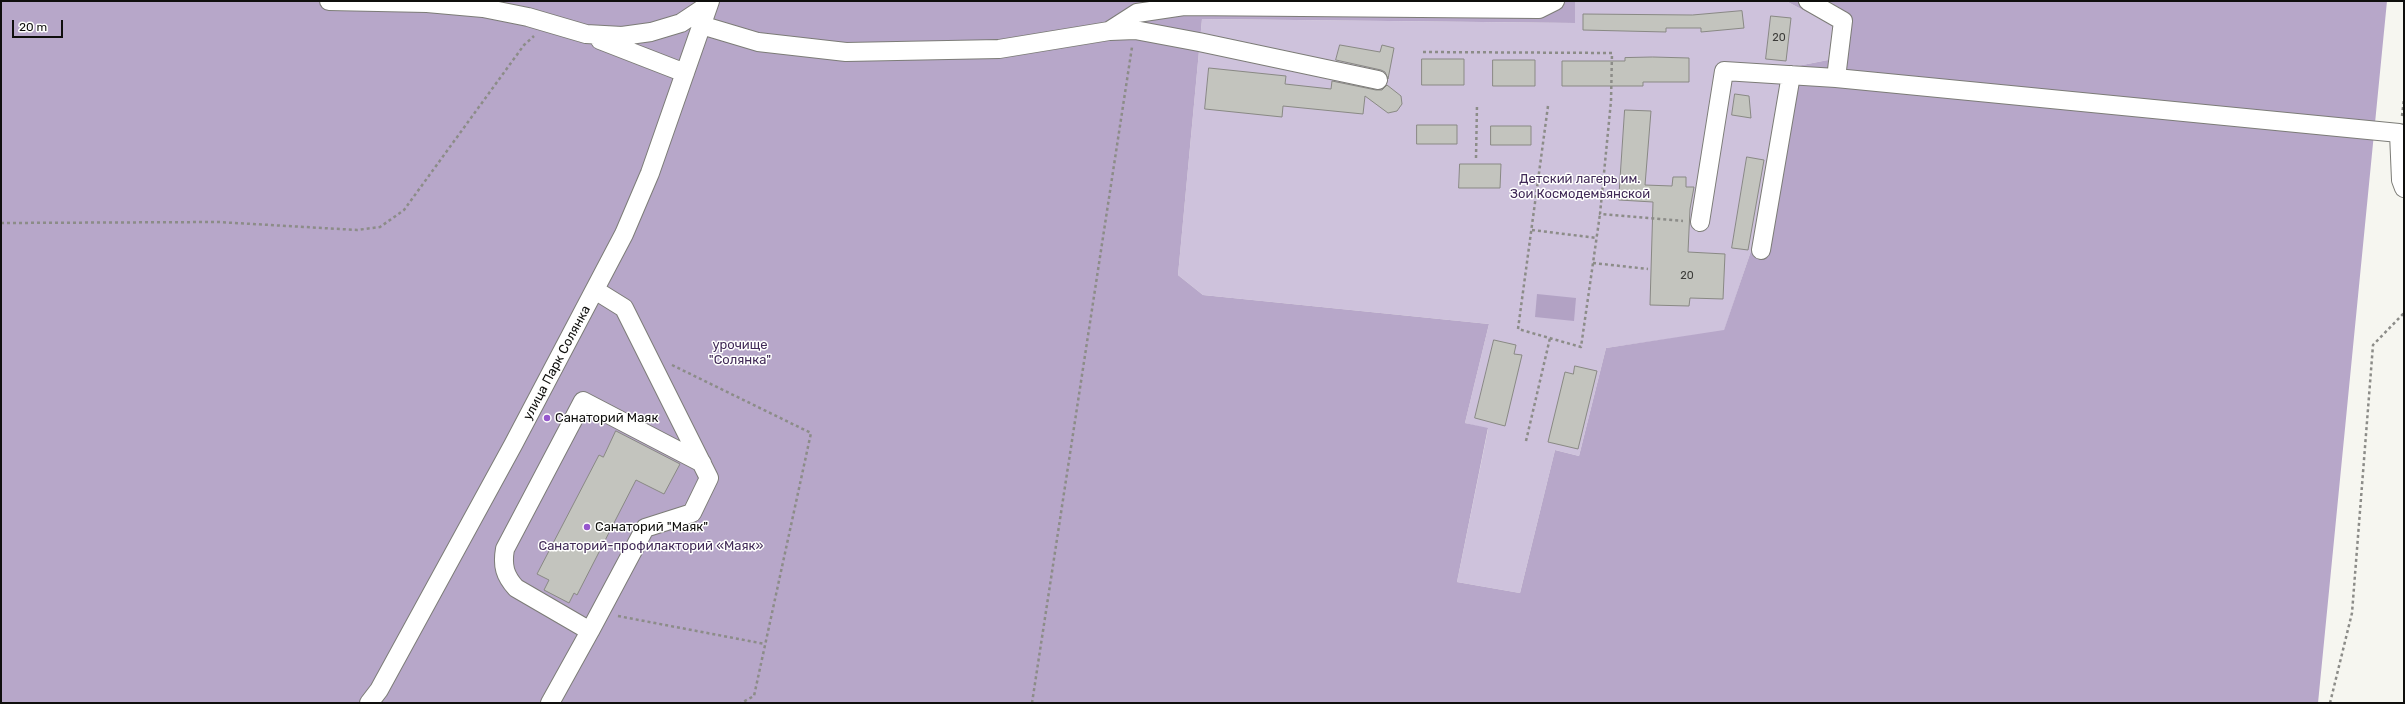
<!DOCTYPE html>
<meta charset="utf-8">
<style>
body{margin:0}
#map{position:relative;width:2405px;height:704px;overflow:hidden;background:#f6f6f0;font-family:Rubik,sans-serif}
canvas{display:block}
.frame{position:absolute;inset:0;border:2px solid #0f0f0d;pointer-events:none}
.scale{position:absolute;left:12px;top:20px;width:51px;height:18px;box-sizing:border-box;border:2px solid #0f0f0d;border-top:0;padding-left:5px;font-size:12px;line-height:14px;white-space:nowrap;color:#0f0f0d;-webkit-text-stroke:3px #fffffe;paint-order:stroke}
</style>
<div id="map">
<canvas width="2405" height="704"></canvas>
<div class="frame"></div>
<div class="scale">20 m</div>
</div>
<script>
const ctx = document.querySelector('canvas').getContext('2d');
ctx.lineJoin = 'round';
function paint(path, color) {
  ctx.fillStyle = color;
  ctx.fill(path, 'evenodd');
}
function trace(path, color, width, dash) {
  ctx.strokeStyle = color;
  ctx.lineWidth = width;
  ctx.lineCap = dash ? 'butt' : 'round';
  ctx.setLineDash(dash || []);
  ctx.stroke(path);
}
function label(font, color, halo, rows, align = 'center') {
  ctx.font = font + ' Rubik,sans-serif';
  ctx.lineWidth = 3;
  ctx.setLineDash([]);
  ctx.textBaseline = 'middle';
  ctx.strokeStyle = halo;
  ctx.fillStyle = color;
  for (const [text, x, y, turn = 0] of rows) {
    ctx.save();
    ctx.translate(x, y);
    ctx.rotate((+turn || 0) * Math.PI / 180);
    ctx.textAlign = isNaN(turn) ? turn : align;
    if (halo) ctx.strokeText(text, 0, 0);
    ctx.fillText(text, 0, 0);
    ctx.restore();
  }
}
paint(new Path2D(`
 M1575,1H1786L1833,26L1828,60L1782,69L1751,251L1724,331L1606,348L1579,456L1555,450L1520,593L1457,582L1488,429L1465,423L1489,324L1203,295L1178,275L1202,19L1574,23Z`), '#cec2dc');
paint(new Path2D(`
 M1,1H1584H1575V23L1202,19L1178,275L1203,295L1489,324L1465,423L1488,428L1457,582L1520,593L1555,450L1579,456L1606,348L1724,330L1751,251L1782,69L1828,60L1833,26L1786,1H2387L2318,703H1Z`), '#b7a7c9');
paint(new Path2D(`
 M1537,294L1576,298L1574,321L1535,317Z`), '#b2a2c4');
const building = new Path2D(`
 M1742,11L1744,28L1701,32V28H1666V32L1583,30V14L1692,15Z
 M1771,16L1791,18L1786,61L1766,59Z
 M1340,45L1380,52L1382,45L1394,48L1388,79L1385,72L1381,70L1336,60Z
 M1653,57L1689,58V82H1643V86H1562V61H1625V58Z
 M1422,59H1464V85H1422Z
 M1493,60H1535V86H1493Z
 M1209,68L1286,76L1285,84L1331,89L1332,81L1376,90H1382L1387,85L1401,96L1402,104L1397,111L1388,113L1365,96L1363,114L1283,106L1282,117L1205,109Z
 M1735,94L1749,96L1751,118L1732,115Z
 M1625,110L1651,111L1645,185L1672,186L1673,177H1686V187H1694L1690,209L1688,252L1725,254L1723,299L1690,298L1689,306L1650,305L1653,202L1619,200Z
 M1417,125H1457V144H1417Z
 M1491,126H1531V145H1491Z
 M1747,157L1764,160L1748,250L1732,248Z
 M1460,164H1501L1500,188H1459Z
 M1494,340L1516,345L1514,354L1522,355L1505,426L1475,418Z
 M1575,366L1597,371L1578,449L1548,442L1565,372L1573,374Z
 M616,431L680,464L664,494L636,480L577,595L574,593L569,603L544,590L549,580L537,574L599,455L603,457Z`);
paint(building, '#c3c4be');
trace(building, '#898984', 1);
const minor = new Path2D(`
 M329,1L427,3L483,8L528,17L586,34L622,36L651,32L681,23L708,5
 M1808,1L1843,21L1836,78
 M701,25L758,42L846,52L999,49L1109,31L1137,13L1184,6L1539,9L1555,1
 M1110,31L1135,30L1199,42L1378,80
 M600,40L685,73
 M1700,222L1724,71L1836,78L2399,133L2401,180L2404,188
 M1761,250L1791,75
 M595,290L624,308L709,478L692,513L645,528L590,631L516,588C505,576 502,566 505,549L583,401L702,463
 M369,703L379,690L513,445L624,234L650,173L710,1
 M550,703L590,631`);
trace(minor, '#7c7c77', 20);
trace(new Path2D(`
 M1423,52L1612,53L1611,101L1600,214L1683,221
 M1548,106L1518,329L1581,347L1600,214
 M2402,116L2404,99
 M1476,158L1477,105
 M1,223L218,222L357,230L380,227L404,210L524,45L534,36
 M1532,230L1597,238
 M1593,263L1648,269
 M672,365L811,433L754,696L741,703
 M1526,441L1550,338
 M618,616L765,644
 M1032,703L1132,47
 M2330,703L2352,613L2373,345L2404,313`), '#8c8c88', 2.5, [3, 3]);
trace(minor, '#fff', 18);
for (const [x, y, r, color] of [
 [547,418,4,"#9657cd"],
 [587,527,4,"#9657cd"]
]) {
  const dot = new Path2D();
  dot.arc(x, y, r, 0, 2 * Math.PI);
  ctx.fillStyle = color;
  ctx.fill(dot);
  trace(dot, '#fffffe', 1.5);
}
label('11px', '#3c3c39', null, [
 ["20",1779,38],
 ["20",1687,276]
]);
label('13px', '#412a57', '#fffffe', [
 ["Детский лагерь им.",1580,179],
 ["Зои Космодемьянской",1580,194],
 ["урочище",740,345],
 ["\"Солянка\"",740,360],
 ["Санаторий-профилакторий «Маяк»",651,546]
]);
label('13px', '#0f0f0d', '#fffffe', [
 ["улица Парк Солянка",557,363,-62]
]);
label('13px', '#0f0f0d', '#fffffe', [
 ["Санаторий Маяк",555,418],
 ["Санаторий \"Маяк\"",595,527]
], 'left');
</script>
